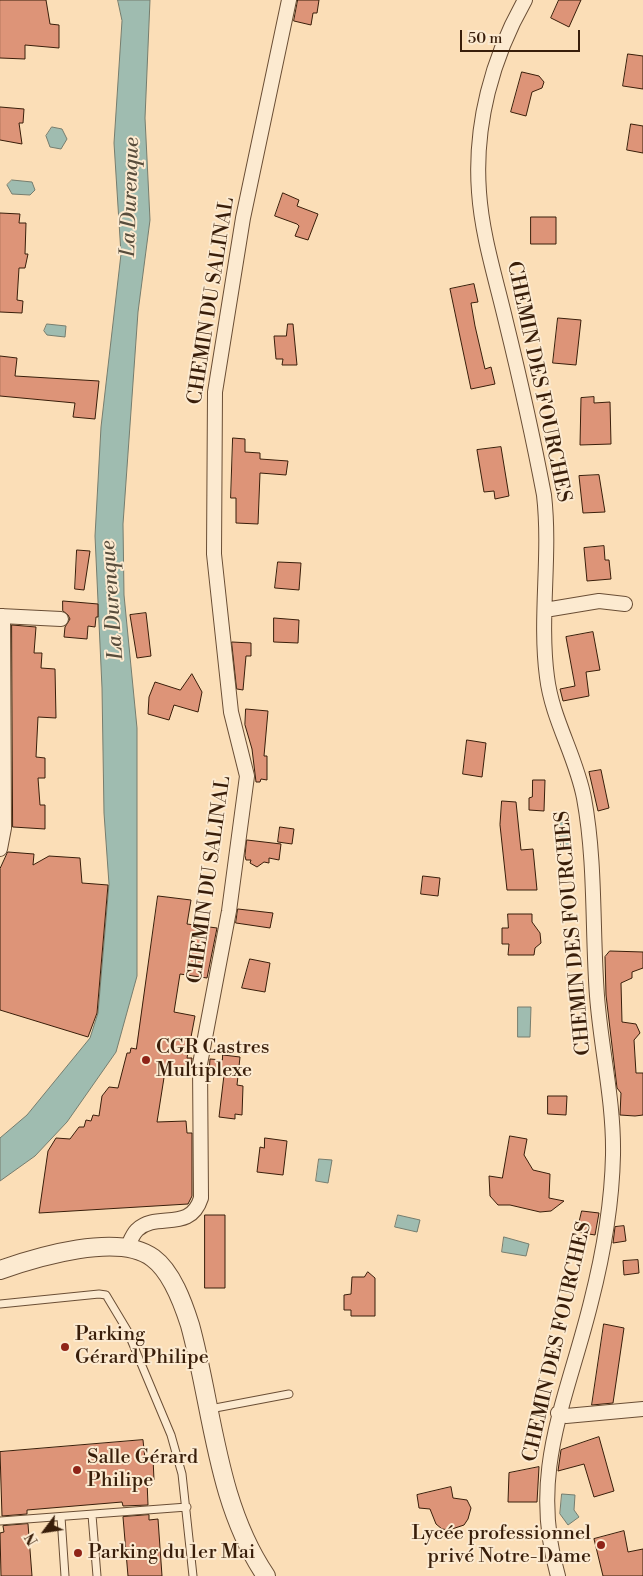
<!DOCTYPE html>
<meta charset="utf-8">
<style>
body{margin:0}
#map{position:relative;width:643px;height:1576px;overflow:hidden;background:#fbdeb7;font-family:"Libre Bodoni",serif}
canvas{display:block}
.north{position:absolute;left:20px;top:1506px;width:50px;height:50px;-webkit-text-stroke:4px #fcead0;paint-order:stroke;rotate:239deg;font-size:14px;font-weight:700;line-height:20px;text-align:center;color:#391e0a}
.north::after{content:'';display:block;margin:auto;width:18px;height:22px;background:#391e0a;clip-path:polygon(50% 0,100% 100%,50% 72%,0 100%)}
.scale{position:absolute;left:460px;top:30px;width:120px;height:22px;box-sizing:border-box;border:2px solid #391e0a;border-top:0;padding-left:6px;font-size:15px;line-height:18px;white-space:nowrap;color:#391e0a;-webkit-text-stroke:4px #fcead0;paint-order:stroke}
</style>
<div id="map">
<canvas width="643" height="1576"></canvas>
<div class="north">N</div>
<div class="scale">50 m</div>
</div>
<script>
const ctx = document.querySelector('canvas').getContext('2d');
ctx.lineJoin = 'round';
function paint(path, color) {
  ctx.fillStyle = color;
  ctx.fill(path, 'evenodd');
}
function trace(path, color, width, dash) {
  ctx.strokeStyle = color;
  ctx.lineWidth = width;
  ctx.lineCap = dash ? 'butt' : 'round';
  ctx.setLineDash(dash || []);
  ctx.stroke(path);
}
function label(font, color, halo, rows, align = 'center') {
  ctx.font = font + ' "Libre Bodoni",serif';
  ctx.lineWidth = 4;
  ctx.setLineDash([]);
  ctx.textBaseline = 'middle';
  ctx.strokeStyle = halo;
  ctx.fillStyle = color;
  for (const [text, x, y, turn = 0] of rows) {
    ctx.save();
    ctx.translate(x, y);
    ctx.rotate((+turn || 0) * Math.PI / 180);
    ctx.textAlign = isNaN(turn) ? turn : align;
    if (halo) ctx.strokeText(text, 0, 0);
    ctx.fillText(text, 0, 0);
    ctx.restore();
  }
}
const water = new Path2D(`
 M118,0H150L145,118L150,220L138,312L123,524L124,595L137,728V976L116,1052L67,1122L35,1156L0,1181V1138L27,1115L90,1038L98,1013L109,884L104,813L102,688L95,536L101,427L121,254L114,143L122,21Z
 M52,127L62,129L67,139L61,149L50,147L46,136Z
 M12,180L32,182L35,190L30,195L12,194L7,185Z
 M47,324L66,326L65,337L47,335L44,331Z
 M569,822L572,846L561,848L558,823Z
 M518,1007H531L530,1037H518Z
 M319,1159L332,1160L328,1183L316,1181Z
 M398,1215L420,1220L417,1232L395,1227Z
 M504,1237L529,1244L526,1256L502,1252Z
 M562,1494L575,1495L574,1510L579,1517L568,1525L560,1514Z`);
paint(water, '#9fbcb0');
trace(water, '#767d6e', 1);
const building = new Path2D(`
 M0,0H46L50,24L59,25V48L25,45V59L0,58Z
 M298,0H319L317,13H313L311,25L294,21Z
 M559,0H581L569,27L551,18Z
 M628,54L643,56V89L623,86Z
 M522,72L539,76L544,82L542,88L532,92L526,116L511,112Z
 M0,107L24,109L23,123H19L22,144L0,140Z
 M631,124L643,126V153L627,150Z
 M283,193L299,200L297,206L318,214L308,240L295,236L299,226L297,224L275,216Z
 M0,213L20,214L19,223H26L25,254H28L25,268H19L17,300L23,301L22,313L0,312Z
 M531,217H556V244H531Z
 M474,284L478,302L471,303L475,326L485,369L491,367L495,384L471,389L450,289Z
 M558,318L581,320L576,365L553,363Z
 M288,324H293L297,365H282L283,359H276L274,336H286Z
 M0,356L17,358L15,376L99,381L95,419L73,417L75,403L0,396Z
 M594,397V403L610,402L611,444L580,445L581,398Z
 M233,438L245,439V452L260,453V459L288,461L286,475L260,473L258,524L236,523V498H231Z
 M501,447L509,496L495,499L494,491L484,492L477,450Z
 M599,475L605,512L583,513L579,476Z
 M604,546L605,560H609L611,579L587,581L584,548Z
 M77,550L90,551L84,590L75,589Z
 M278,562L301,563L299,590L275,588Z
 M63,601L98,604V617H96L95,627L88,626L87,639L64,637L65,627L70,619L68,615L63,611Z
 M146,613L151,656L137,658L130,615Z
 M274,618L299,620L298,643L274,642Z
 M12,625L36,627L34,653H42L41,668L55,669L56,718L38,717L36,757L45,758V778H38L40,805H45V829L13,827Z
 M593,632L600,670L586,672L589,696L563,701L560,689L575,686L566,637Z
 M232,642L251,643V656H246L243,690L237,689Z
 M192,674L202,692L198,712L174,705L169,720L148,714L149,697L155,682L180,690Z
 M246,709L268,711L264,756H267V780L261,779L260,782H256L252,749L245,725Z
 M467,740L486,743L482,777L463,774Z
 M601,770L609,808L598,811L589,772Z
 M533,780H545L544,811L529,810V798L532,797Z
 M502,801L516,802L521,850L533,849L537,890H507L500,825Z
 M280,827L294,829L292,844L278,842Z
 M247,840L281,844L279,860L269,858V863L264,862L257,867L250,863L251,860H246L245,856Z
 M8,852L34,854L33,865L49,856L80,858L82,883L108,885L97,1013L88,1037L0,1010V869Z
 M423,876L440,878L438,896L421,894Z
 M158,896L191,900L187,924L217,928L207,978L180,974L174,1012L195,1016L187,1058H192L191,1069L166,1065L157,1122L186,1121L187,1133H192V1196L188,1204L39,1213L48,1151L56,1138L70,1139L79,1127H84L86,1120L91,1121L93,1115L99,1116L102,1096L109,1087L118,1088L127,1053H130L131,1048L136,1049Z
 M238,909L273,913L270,928L236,923Z
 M508,914H532V922L540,933L541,943L535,948L534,955H508L509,944H502V928H508Z
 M610,951L643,952V968L632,972V978L621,983L622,1022L636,1024L640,1033L634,1040L636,1073H643V1115L635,1116L620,1115L621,1093L617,1088L606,995L605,957Z
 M250,959L270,963L265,992L242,988Z
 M223,1055L240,1057L237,1085L243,1086L242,1115L235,1114V1119L219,1117L224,1075L209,1073L210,1059L222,1060Z
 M548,1096H567L566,1115L548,1114Z
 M510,1136L527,1139L524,1155L533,1170L550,1174L549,1198L564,1201L551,1211L540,1212L510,1205H498L490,1196L489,1176L502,1178Z
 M265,1138L287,1141L283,1175L257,1172L260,1147L264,1148Z
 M582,1211L599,1213L595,1235L577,1232Z
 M205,1215H225V1288H205Z
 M624,1226L626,1241L613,1243L615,1227Z
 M638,1260L639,1273L624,1275L623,1261Z
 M368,1272L375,1278V1316H351V1310H344V1295L351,1294L352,1277H364Z
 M604,1324L624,1328L613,1403L592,1405Z
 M599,1437L614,1491L594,1497L584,1464L558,1471L561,1450Z
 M143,1440L145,1459L153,1458L154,1480L147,1481L148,1505L123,1506L122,1502L27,1510V1514L2,1516L0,1452Z
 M539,1467L537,1502H508L509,1473Z
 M451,1487L453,1498L467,1500L471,1508L468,1519L464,1525L449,1530L442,1529L436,1524L430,1509L419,1508L417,1495Z
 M149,1515V1520L158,1519L162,1576H128L123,1517Z
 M28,1524L32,1576H1L0,1533L4,1532L3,1526Z
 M624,1531L628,1552L643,1549V1576H603L594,1539Z`);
paint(building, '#dd9478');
trace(building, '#391e0a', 1);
const service = new Path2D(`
 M0,1304L99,1294L106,1295L127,1330L171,1435L182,1474L193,1576
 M210,1409L289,1394
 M92,1515L97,1576
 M61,1517L65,1576
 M0,1521L187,1507`);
const minor = new Path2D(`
 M525,0C492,58 474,125 479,192C482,236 496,279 506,322C520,379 533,437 544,495C551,556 539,617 547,677C552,719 576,756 584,798C596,863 592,930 597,996C601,1049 614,1101 613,1155C612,1203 603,1255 591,1302C567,1400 528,1473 558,1576
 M545,610L599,601L625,604
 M0,616L61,619
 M0,849L4,828L3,616
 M127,1248C130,1242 132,1235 137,1230C157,1211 190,1233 201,1198L200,1064L229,911L247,776L231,712L214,554L215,392L243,218L289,0
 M558,1413L566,1416L643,1409`);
const tertiary = new Path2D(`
 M0,1270C37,1257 119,1232 153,1258C172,1272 183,1303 190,1325C213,1409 216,1502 266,1576`);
trace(service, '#6a4e35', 9);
trace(minor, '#6a4e35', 16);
trace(tertiary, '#6a4e35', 20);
trace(service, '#fcead0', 7);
trace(minor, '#fcead0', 14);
trace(tertiary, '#fcead0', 18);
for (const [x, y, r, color] of [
 [146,1060,5,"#8f2418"],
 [65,1347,5,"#8f2418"],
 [77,1470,5,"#8f2418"],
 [601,1545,5,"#8f2418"],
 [78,1553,5,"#8f2418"]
]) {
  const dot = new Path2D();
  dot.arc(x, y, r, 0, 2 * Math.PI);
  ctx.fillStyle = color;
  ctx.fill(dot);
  trace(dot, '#fcead0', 2);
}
label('20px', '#391e0a', '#fcead0', [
 ["CHEMIN DU SALINAL",212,301,-81],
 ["CHEMIN DES FOURCHES",538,382,78],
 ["CHEMIN DU SALINAL",210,880,-82],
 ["CHEMIN DES FOURCHES",574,933,-95],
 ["CHEMIN DES FOURCHES",558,1342,-77]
]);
label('20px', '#391e0a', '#fcead0', [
 ["CGR Castres",156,1048],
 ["Multiplexe",156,1071],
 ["Parking",75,1335],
 ["Gérard Philipe",75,1358],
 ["Salle Gérard",87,1458],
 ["Philipe",87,1481],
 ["Lycée professionnel",591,1534,"right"],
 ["privé Notre-Dame",591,1557,"right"],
 ["Parking du 1er Mai",88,1553]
], 'left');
label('italic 21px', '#584d3c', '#fcead0', [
 ["La Durenque",131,197,-88],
 ["La Durenque",113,600,-94]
]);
</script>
